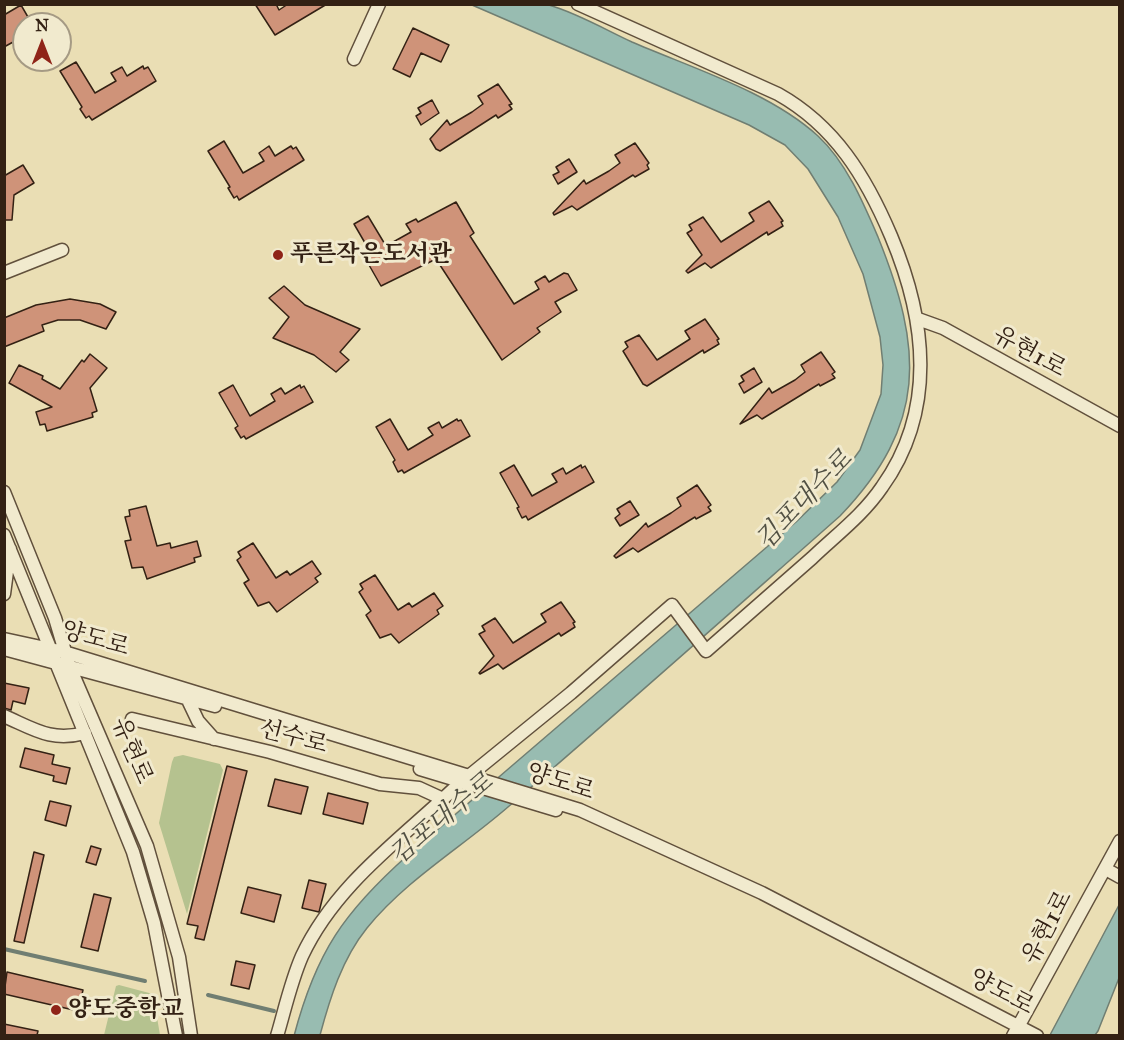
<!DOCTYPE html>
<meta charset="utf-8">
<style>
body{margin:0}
#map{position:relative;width:1124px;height:1040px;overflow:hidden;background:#eadeb4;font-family:"IM FELL Great Primer",serif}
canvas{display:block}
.frame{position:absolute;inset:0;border:6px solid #332114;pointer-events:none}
.north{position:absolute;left:12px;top:12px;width:60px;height:60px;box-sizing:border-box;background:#f1eace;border:2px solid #a59a84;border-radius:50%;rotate:0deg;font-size:16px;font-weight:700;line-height:24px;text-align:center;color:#332114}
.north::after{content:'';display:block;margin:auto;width:21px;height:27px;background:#8f2418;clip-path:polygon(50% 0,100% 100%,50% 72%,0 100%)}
</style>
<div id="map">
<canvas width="1124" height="1040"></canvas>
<div class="frame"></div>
<div class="north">N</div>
</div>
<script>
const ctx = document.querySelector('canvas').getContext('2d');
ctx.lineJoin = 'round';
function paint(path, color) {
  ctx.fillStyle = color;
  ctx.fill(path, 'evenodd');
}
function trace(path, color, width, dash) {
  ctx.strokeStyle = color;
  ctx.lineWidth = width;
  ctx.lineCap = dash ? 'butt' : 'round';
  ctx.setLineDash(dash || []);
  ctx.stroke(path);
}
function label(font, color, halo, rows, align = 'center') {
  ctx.font = font + ' "IM FELL Great Primer","Noto Serif KR",serif';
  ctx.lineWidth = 6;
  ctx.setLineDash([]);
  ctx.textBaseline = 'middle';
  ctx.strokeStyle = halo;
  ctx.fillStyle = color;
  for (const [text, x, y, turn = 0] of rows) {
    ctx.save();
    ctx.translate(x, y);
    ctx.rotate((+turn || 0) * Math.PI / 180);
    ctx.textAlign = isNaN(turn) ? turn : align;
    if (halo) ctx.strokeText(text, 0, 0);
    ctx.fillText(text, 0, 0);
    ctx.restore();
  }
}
paint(new Path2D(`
 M183,755L220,764L223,770L187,914L159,823L172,762L174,757Z
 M119,985L153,994L160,1035H104L116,986Z`), '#b5c28f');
const water = new Path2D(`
 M472,5C492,5 532,0 549,5C577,13 606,30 632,42C692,68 770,92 818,136C846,162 863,202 878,237C923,349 928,424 840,516C730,613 620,711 508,807C462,847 406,880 367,928C342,959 330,998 320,1035L294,1036C316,952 344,912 408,855L796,522L837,482L860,450L881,394L883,365L880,337L863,274L838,217L808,169L785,145L749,125Z
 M1119,905V978L1098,1031L1095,1035H1050Z`);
paint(water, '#98bcb1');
trace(water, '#707e72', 1.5);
trace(new Path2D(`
 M4,949L145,981
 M208,995L274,1011`), '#707e72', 4);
const building = new Path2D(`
 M255,4H276L279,10L288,4H327L275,35Z
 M21,5L32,24H24V36L4,47V15Z
 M413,28L449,45L441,62L421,53L410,77L393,69Z
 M76,62L95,93L116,81L111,73L122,67L127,76L143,66L144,69L148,67L156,81L92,120L89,116L86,118L80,109L82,107L60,71Z
 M498,84L512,104L509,105L512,109L498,118L496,115L440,151L436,149L430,139L447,120L450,125L472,112L483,104L478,96Z
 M432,100L439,113L421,125L416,116L421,113L418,108Z
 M224,141L243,173L264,161L259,153L269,146L275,156L291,146L293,149L296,147L304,160L239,200L237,196L234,198L228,188L230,187L208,151Z
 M635,143L649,163L647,165L649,169L635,177L633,175L577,210L572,206L554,215L553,213L584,180L586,184L609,171L620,163L615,155Z
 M569,159L577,172L558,184L553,175L559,172L556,167Z
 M23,165L34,183L14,195L12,220H4V176Z
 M769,201L783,221L781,222L783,226L768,235L767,232L711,268L705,263L688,273L686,271L702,255L687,233L692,230L689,225L703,217L721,242L754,221L749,213Z
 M456,202L474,233L470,236L514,304L539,289L535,282L545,276L549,282L564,273L568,274L577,290L555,302L561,312L537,328L540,332L502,360L436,259L381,286L365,258L372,255L354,224L368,216L386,246L411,232L406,224L416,219L418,222Z
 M284,286L305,305L360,329L340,352L349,360L336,372L314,355L273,338L289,317L269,298Z
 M70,299L100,304L116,312L106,329L80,320H58L42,325L44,331L4,347V318L36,305Z
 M705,319L719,339L717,340L719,344L704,353L703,350L647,386L643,384L623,351L628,347L625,342L639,335L657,360L690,339L685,331Z
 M821,352L835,372L832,374L835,378L820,386L819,384L762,419L757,415L740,424L769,388L772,393L795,380L805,372L801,365Z
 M90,354L107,368L90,388L97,411L92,413L93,417L47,431L45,424L40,425L36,412L52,407L9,383L19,365L43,376L42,379L60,389L82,360L84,362Z
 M754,368L762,382L744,393L739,384L744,381L741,376Z
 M233,385L250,416L275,401L271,394L281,388L285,394L300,385L301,388L304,386L313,402L246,439L244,436L241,438L235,428L238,426L219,393Z
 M390,419L408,450L433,435L428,428L439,422L442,428L457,419L458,421L461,420L470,436L404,473L402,470L398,472L393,462L395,460L376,427Z
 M514,465L532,496L557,482L552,474L563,468L566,474L581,465L582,468L585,466L594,482L528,520L526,516L522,518L517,508L519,507L500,473Z
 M697,485L711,505L708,507L711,511L696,519L695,517L638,552L633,548L616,558L614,556L646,523L648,527L671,513L681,506L677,498Z
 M630,501L639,515L620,526L615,518L620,514L617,509Z
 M146,506L157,546L170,543L171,548L197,541L201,556L194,558L195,562L147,579L143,567L132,568L125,541L131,540L125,517L130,516L129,510Z
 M253,543L276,578L287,571L290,575L312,561L321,574L315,578L318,582L277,612L269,602L258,606L244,583L249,580L237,560L241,557L238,552Z
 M375,575L398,610L409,603L412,607L434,593L443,606L437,610L439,614L399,643L391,634L380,638L366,615L371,611L359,592L363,589L360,584Z
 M561,602L575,622L573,623L575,627L561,636L559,633L503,669L498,664L480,674L479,673L494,656L479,634L485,631L482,626L495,618L513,643L546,622L541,614Z
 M4,683L29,688L25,704L13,701L11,710L4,708Z
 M25,748L54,755L52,764L70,768L66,784L53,781L54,776L20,767Z
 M227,766L247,771L204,940L195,938L198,926L187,924Z
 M275,779L308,787L301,814L268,806Z
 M328,793L368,803L363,824L323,814Z
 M50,801L71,806L66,826L45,820Z
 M91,846L101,849L96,865L86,862Z
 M34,852L44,855L24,943L14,941Z
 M309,880L326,884L319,912L302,908Z
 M248,887L281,895L274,922L241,913Z
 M94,894L111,898L98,951L81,947Z
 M236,961L255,965L249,989L231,985Z
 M7,972L83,990L78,1011L4,994Z
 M4,1024L38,1031L37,1035H4Z`);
paint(building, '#cf9379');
trace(building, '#332114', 1.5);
const minor = new Path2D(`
 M354,59L379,4
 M4,273L62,250
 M918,319L943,328L1120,426
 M4,492L55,618L69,665L147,846L179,957L191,1036
 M4,535L133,852L154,923L176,1036
 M4,594L10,549
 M4,639L64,652L580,810L762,893L1037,1036
 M4,649L215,706
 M187,698L198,721L214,739
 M4,716C34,729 51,742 85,733
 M132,719L270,752L380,784L419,788L443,799
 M420,769L556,810
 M469,776L571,693L672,605L706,651C741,620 777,589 812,558C836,535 863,515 882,487C937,410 926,319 891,236C866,177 835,126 778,94L578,4
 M1111,872L1120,877
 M277,1036C285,1009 291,981 302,956C336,883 404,837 460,783
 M1013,1036L1120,841`);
trace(minor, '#61503c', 15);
trace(minor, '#f1eace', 12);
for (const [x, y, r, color] of [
 [278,255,6,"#8f2418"],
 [56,1010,6,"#8f2418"]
]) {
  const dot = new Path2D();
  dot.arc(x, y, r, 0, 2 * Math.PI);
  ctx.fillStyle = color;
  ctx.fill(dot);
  trace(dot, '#f1eace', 2);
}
label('bold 24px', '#332114', '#f1eace', [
 ["푸른작은도서관",290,255],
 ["양도중학교",68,1010]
], 'left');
label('24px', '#332114', '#f1eace', [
 ["유현1로",1029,353,29],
 ["양도로",95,640,16],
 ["선수로",293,738,15],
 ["유현로",131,751,67],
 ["양도로",560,783,18],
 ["유현1로",1048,928,-62],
 ["양도로",1001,993,28]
]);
label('italic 26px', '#515043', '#f1eace', [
 ["김포대수로",805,501,-46],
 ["김포대수로",442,820,-40]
]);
</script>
